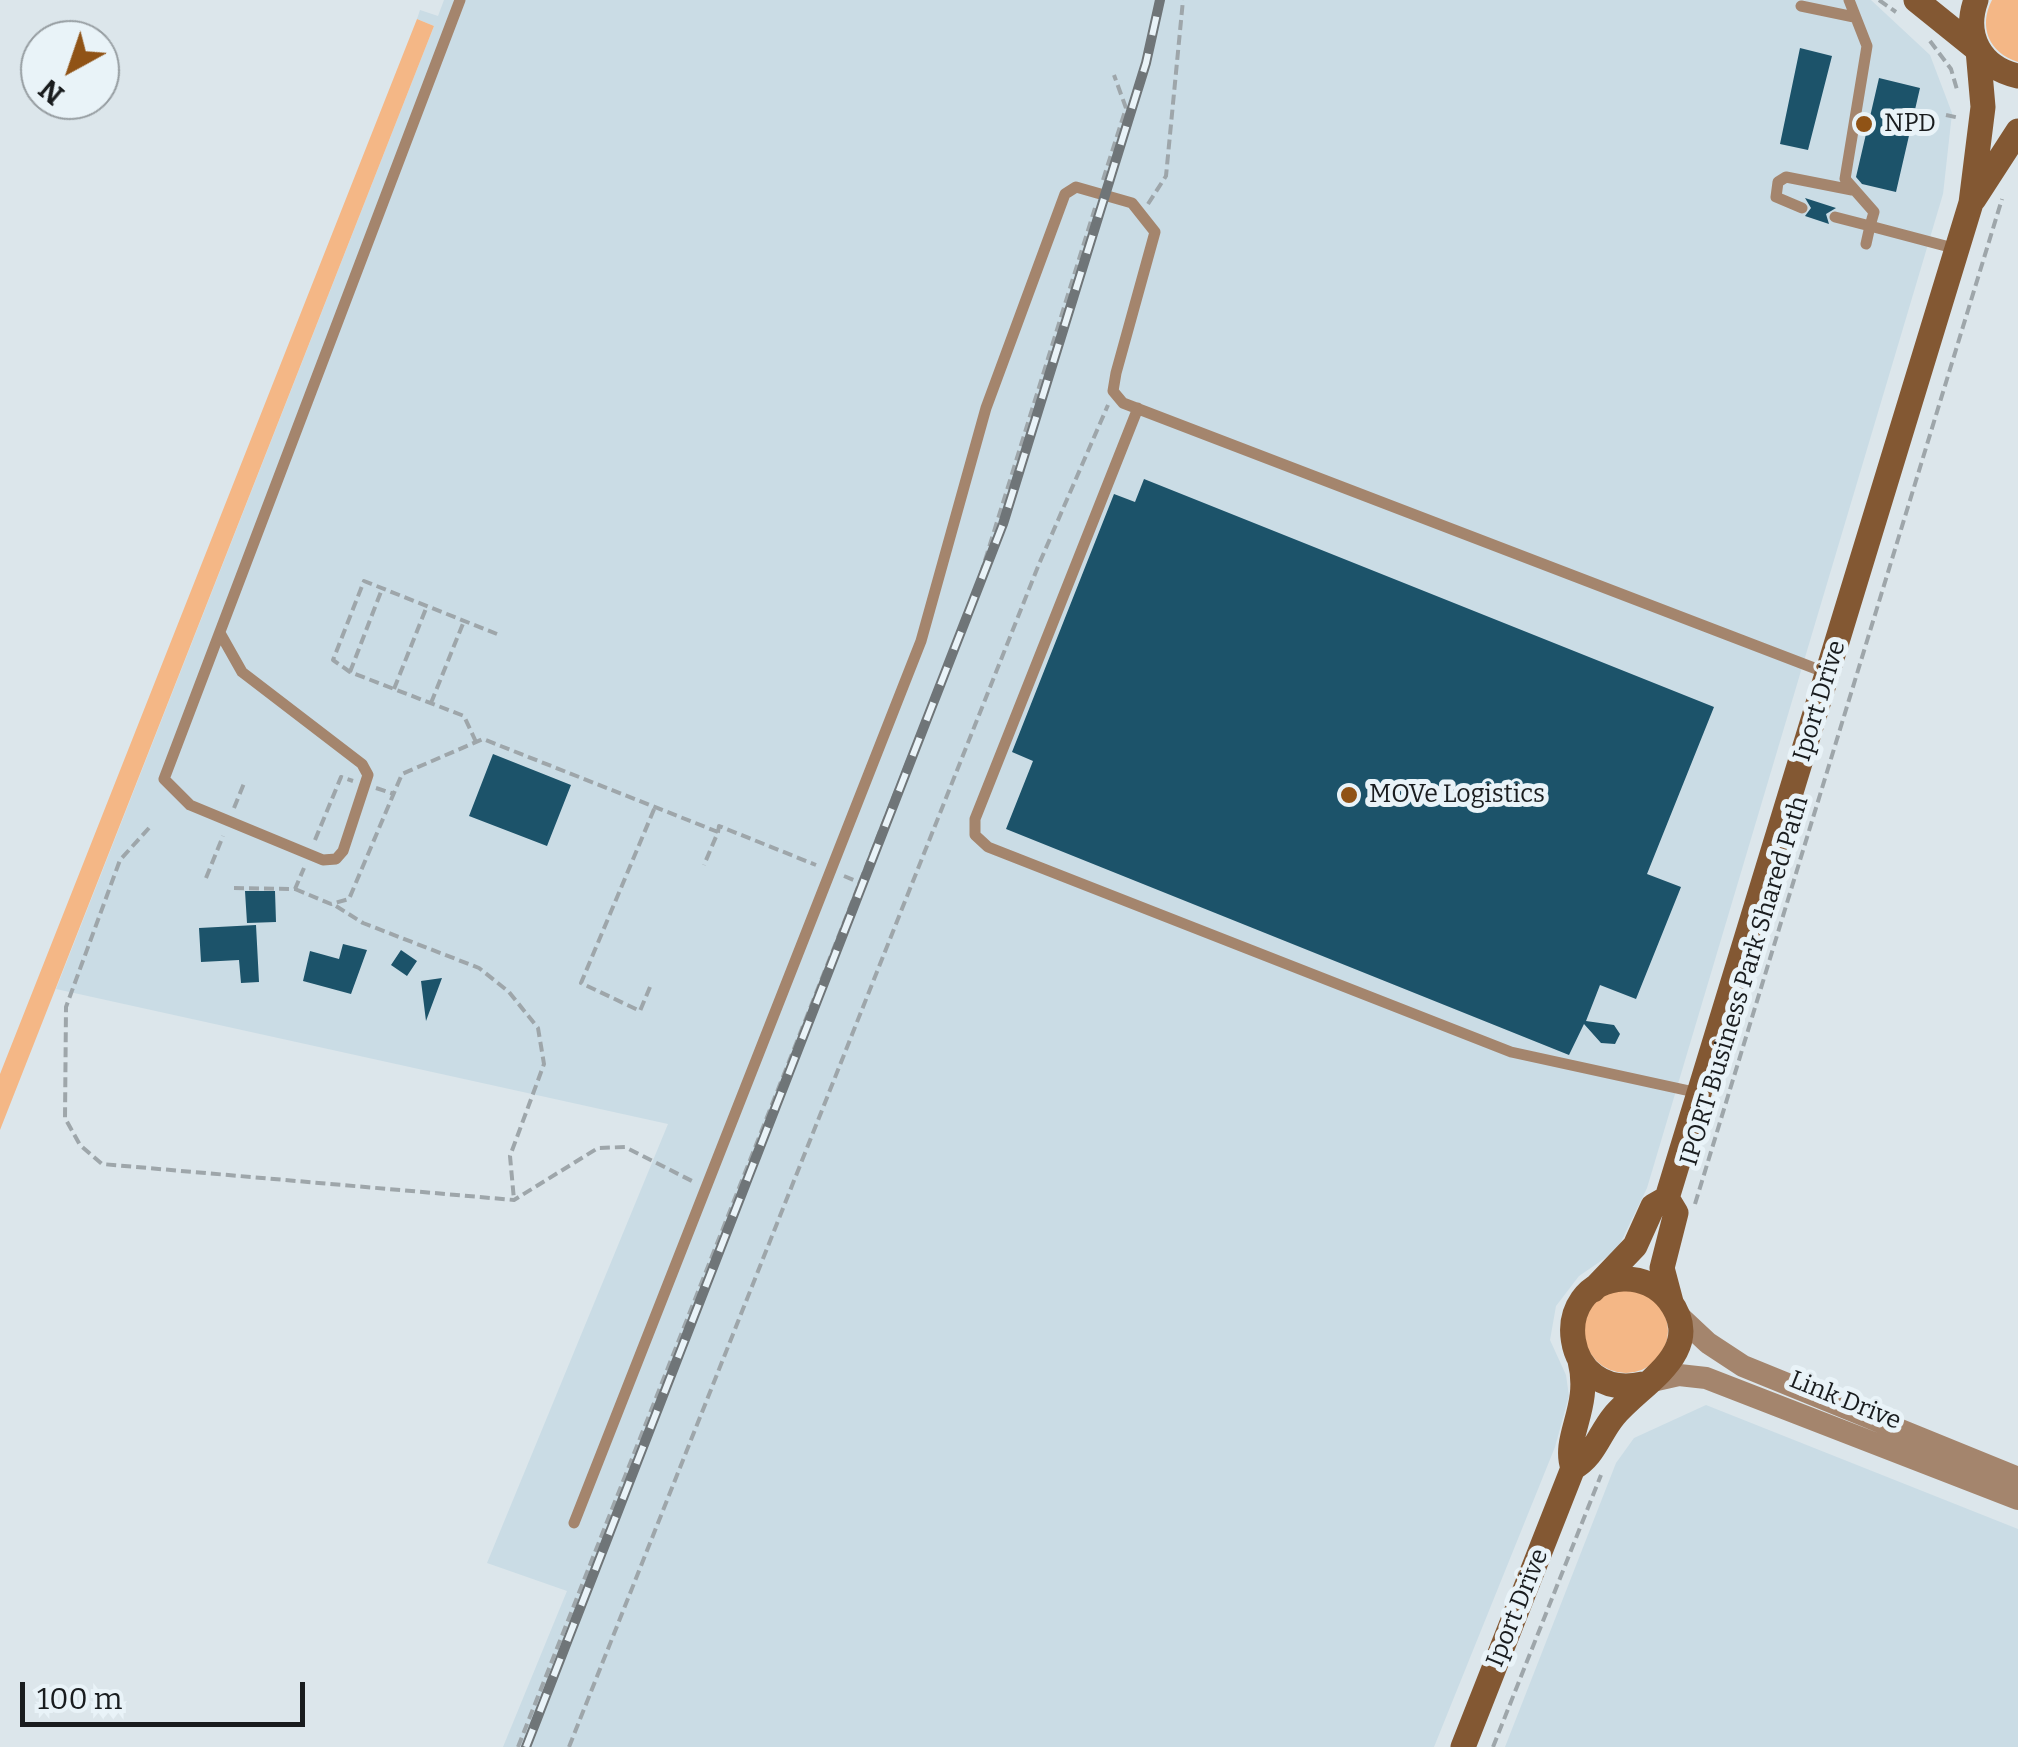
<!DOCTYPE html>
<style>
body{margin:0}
#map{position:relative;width:2018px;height:1747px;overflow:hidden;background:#dce6eb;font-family:Bitter,serif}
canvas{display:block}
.north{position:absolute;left:20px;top:20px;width:100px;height:100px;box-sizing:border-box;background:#e9f3f8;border:2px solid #969da1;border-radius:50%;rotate:220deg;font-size:28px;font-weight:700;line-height:40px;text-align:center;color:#191c1e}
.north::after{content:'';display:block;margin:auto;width:35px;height:45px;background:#905316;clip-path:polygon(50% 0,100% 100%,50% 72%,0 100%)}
.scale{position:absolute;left:20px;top:1682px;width:285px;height:45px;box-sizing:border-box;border:5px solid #191c1e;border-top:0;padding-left:12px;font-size:30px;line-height:35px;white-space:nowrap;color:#191c1e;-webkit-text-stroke:8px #e9f3f8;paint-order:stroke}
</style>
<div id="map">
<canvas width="2018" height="1747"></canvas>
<div class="north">N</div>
<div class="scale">100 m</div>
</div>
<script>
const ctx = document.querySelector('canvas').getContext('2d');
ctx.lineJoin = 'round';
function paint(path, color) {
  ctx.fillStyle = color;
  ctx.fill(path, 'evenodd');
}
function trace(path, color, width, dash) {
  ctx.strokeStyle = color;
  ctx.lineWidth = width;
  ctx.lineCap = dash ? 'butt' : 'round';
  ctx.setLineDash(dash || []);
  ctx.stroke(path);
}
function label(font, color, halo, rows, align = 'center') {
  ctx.font = font + ' Bitter,serif';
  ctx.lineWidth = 10;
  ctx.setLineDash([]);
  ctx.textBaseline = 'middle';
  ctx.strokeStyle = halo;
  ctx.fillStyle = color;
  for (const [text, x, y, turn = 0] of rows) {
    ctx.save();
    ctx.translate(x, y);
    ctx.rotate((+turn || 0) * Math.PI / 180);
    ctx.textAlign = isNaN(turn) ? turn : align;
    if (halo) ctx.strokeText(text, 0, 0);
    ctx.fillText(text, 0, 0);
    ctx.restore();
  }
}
paint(new Path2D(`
 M444,0H1871L1930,55L1952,113L1943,194L1647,1188L1617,1250L1579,1276L1556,1306L1550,1340L1566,1375L1569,1396L1555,1447L1434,1747H503L567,1591L487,1563L668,1124L56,989L434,26L417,19L420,10L438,16Z
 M1706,1405L2018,1529V1747H1505L1616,1463L1634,1438Z`), '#cadce5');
paint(new Path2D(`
 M1992,0H2018V62C1989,53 1978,27 1992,0Z
 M417,19L434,26L0,1130V1074Z
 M1584 1331a42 42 0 1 1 84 0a42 42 0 1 1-84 0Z`), '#f4b786');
paint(new Path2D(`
 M1800,48L1832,56L1808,150L1780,144Z
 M1879,78L1920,88L1896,192L1862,184L1856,177Z
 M1805,198L1836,208L1826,214L1829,224L1805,216L1811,208Z
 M1144,479L1714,707L1647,874L1681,887L1636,999L1600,985L1586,1021L1614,1025L1620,1034L1615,1044L1601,1043L1584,1024L1569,1055L1006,829L1033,761L1012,752L1114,494L1135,502Z
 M493,754L571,785L547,846L469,816Z
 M245,891H275L276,922L247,923Z
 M256,925L259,982L241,983L239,960L201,962L199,928Z
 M343,944L367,950L351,994L303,981L310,951L339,959Z
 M401,950L417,961L407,976L391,965Z
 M442,978L426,1021L421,981Z`), '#1c536a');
trace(new Path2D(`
 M1879,0L1896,12
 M1930,41L1951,69L1958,93
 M1946,115L1960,118
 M1103,180L1126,108L1114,75
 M1148,204L1166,176L1183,0
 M350,672L382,589
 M394,689L427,606
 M431,703L464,621
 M476,742L464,716L350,672L333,660L364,581L497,634
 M376,788L394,794
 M234,808L245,781
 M149,828L120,860L66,1007L65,1118L80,1145L102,1164L514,1200L598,1148L625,1147L692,1181
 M718,832L719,826L816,865
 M315,840L341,777L353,781
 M844,876L861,883
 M206,878L223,836
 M234,888L295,889L304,868
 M295,889L331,904L349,899L402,774L483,739L718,832L704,865
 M336,906L363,923L479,968L509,992L538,1028L544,1064L510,1156L514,1200
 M650,987L640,1011L581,983L655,807
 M1695,1204L2002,199
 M518,1747L977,586L1095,208
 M569,1747L1039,564L1108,405
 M1493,1747L1601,1475`), '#9ea6aa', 4, [10, 5]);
trace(new Path2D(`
 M1849,0L1867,46L1845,179L1874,212L1870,226L1957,249
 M1801,6L1854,17
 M1802,208L1776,197L1778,182L1786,177L1852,190
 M1835,217L1870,226L1866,244
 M1138,408L975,819V835L988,847L1511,1052L1699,1093
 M220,633L242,672L362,764L368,775L343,851L336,859L323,860L190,805L164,779L460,0
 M574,1523L921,641L986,408L1065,194L1076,187L1132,203L1155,232L1116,373L1113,391L1123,403L1827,673`), '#a4856d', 11);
trace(new Path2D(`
 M1677,1314L1708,1343L1743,1366L2018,1478
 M1648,1382L1679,1375L1706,1378L2018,1499`), '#a4856d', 22);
trace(new Path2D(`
 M1916,0L1978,50
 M1976,0C1963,36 1981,68 2018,76
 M1974,199L2018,131
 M1667,1198L1676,1213L1662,1268L1671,1302
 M1593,1290L1635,1246L1653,1206L1667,1198L1971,203L1983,107L1978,50
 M1573,1468C1562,1437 1592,1408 1580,1361
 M1463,1747L1573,1468C1594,1457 1599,1434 1614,1416C1641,1383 1708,1352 1669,1300C1658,1286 1641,1278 1623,1279C1546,1283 1561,1403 1643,1384`), '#835833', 25);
const rail = new Path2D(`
 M526,1747L1003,524L1146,63L1160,0`);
trace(rail, '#6f7578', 10);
trace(rail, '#e9f3f8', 6, [19]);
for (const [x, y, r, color] of [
 [1864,124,10,"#905316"],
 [1349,795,10,"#905316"]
]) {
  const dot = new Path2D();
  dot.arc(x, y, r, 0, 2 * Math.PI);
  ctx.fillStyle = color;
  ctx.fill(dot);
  trace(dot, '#e9f3f8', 4);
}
label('25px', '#191c1e', '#e9f3f8', [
 ["NPD",1884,124],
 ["MOVe Logistics",1369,795]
], 'left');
label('25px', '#191c1e', '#e9f3f8', [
 ["Iport Drive",1820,701,-73],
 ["IPORT Business Park Shared Path",1745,981,-73],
 ["Link Drive",1845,1401,22],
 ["Iport Drive",1518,1608,-68]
]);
</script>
